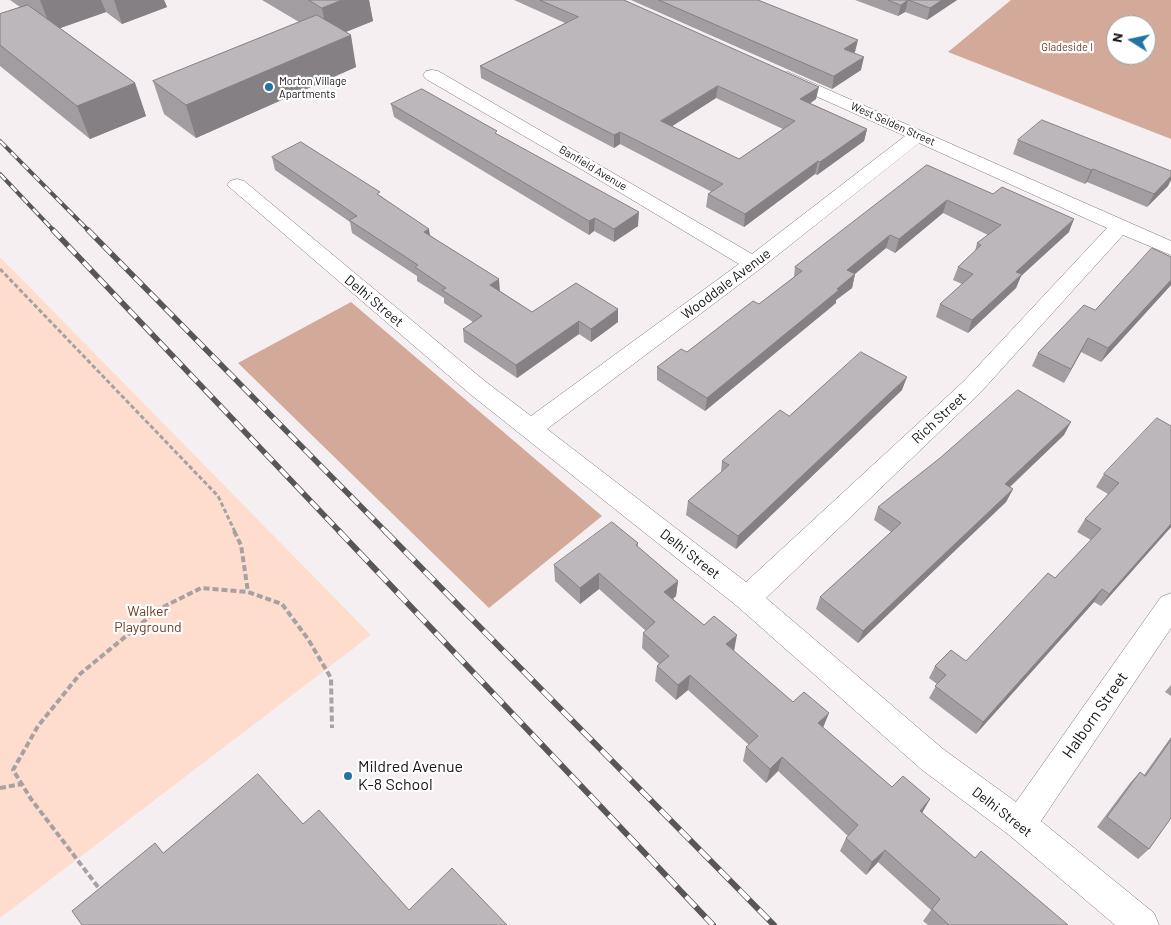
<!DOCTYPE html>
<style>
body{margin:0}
#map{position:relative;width:1171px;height:925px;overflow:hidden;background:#f6eff1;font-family:Barlow,sans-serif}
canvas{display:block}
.north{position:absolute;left:1106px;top:15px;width:50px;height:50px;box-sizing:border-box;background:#fff;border:1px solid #a2a1a2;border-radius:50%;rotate:280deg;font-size:14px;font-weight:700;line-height:20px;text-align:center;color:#171516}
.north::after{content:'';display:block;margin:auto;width:18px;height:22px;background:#2374a5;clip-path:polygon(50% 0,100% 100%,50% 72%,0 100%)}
</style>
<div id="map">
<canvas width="1171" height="925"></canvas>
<div class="north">N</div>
</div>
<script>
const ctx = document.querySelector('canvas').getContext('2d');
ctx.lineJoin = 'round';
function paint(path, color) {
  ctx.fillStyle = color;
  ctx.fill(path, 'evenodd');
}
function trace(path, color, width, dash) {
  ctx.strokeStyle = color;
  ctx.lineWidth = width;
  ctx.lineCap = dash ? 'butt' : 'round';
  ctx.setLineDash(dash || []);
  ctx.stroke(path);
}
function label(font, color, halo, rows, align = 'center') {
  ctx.font = font + ' Barlow,sans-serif';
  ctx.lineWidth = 4.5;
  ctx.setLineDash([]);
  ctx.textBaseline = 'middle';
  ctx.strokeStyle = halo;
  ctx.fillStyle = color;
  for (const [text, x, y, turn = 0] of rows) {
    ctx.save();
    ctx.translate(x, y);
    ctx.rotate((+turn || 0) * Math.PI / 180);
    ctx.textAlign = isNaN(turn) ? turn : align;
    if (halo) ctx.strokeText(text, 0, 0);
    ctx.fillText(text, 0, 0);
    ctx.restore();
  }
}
paint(new Path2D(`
 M0,257L371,635L0,918Z`), '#fedcce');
paint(new Path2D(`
 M1011,0H1171V139L948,52ZM1116,25H1146V55H1116Z
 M351,302L602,516L489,608L238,363Z`), '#d3aa9a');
const street = new Path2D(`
 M432,70L438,71L752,254L905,136L782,81L779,77L782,73L788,72L1171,241V255L1123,235L980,393L766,598L943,749L1016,802L1161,597L1171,593V628L1041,821L1154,913L1159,925H1115L1009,835L921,769L737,606L470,394L227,185L230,181L237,179L244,181L486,382L531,416L739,264L586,172L426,79L423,75L426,71ZM919,143L1107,228L964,381L746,582L547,429L760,269Z`);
trace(street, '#7c7678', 1);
trace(new Path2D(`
 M0,269L218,496L235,532`), '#a6a1a2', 3, [4.5, 2.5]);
trace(new Path2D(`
 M234,531L241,545L248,592
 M0,788L22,784
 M98,887L31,799L13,770L38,726L80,674L159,609L201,588L248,592L282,604L308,639L331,678L332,728`), '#a6a1a2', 4, [6, 3]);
paint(street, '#fff');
const railFar2 = new Path2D(`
 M0,141L89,231
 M0,174L54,231`);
const railFar1 = new Path2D(`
 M53,230L340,532
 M88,230L386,532`);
const rail = new Path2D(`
 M339,531L713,925
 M385,531L774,925`);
trace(railFar2, '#595657', 4);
trace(railFar1, '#595657', 5.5);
trace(rail, '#595657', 6);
trace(railFar2, '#fff', 2.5, [8]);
trace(railFar1, '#fff', 4, [11]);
trace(rail, '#fff', 4.5, [14]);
paint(new Path2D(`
 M10,0H164L167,7L122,24L106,12L60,28L135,83L146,116L90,139L0,66V14L20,7Z
 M262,0H369L373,21L346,32L356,67L196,138L164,114L153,81L299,22Z
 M514,0H624L816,99L810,103L867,129L864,141L817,175L815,174L744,227L706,207L708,194L712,192L620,144L614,148L481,78L480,66L565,23ZM716,98L783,129L739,159L672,126Z
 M631,0H758L855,52L854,53L861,70L832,89Z
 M855,0H957L927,20L905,12L898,16Z
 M391,104L497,134L638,226L614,242L594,231L589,235L394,117Z
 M1018,140L1168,186L1147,207L1087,182L1085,184L1013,154Z
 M272,157L381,196L500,291L532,312L618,322L591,342L579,334L517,378L464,342L463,329L473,322L444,303V298L417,281V276L352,233L350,222L275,170Z
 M927,165L1069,232L1021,276L1016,288L968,333L936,317L940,304L962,284L953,280L958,267L975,251L977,243L988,235L943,213L895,253L886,248L855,274L852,288L836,300V303L705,411L657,380V367L687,352L759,304L794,277L795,267Z
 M1171,257V285L1101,362L1081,352L1064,383L1032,366L1038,353Z
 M902,390L736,549L686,515L688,501L721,472L722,461L789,416Z
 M1171,426V527L1101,606L1094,602L976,734L929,698L937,684L929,678L935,666L966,661L1055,578L1091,540L1077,532L1085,519L1108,494L1096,487L1104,474Z
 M1064,435L1010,487L1013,489L1006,502L858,643L816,609L820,597L891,532L874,520L878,507Z
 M638,543V547L678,581L676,596L673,599L892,787L930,799L922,813L975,858L1068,925H928L923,921L931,910L878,862L866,875L840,851L846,838L848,836L778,771L766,783L743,761L746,747L749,745L688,690L676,700L655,681L657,666L659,664L642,648L643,633L646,631L599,589L580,604L555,581L554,565Z
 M1171,685V696L1165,692Z
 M1171,737V818L1149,849L1138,859L1097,827L1130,783L1140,772L1144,775Z`), '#a29da1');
paint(new Path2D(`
 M40,0H101L106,12L52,31Z
 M114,0H164L167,7L122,24Z
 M342,0H369L373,21L328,39L322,8Z
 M908,0L905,12L898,16L901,5Z
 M942,0H957L927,20L930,8Z
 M351,35L356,67L196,138L186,105Z
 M858,40L855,52L841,61L844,49Z
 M864,57L861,70L832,89L834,76Z
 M135,83L146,116L90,139L77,106Z
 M718,86L716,98L660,134L661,121Z
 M819,87L816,99L798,112L800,99Z
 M867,129L864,141L817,175L820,162Z
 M620,132V144L614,148V135Z
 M818,161L815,174L744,227L745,214Z
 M1093,169L1087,182L1085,184L1091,170Z
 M1171,176V180L1168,186L1147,207L1154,194Z
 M947,200L943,213L895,253L899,239Z
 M639,212L638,226L614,242V229Z
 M595,218L594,231L589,235V221Z
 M1074,219L1069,232L1021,276L1016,288L968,333L972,320L1016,272Z
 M429,229L431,242L424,232Z
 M890,235L886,248L844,283L847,270Z
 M855,274L852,288L836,300V303L705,411L707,398Z
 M499,279L500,292L490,285Z
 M1171,280V285L1101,362L1108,348Z
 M618,309V322L591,342V329Z
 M579,321V334L517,378L516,365Z
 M1088,338L1081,352L1064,383L1071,369Z
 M907,377L902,390L736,549L738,536Z
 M1071,422L1064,435L999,497L1005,484Z
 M1013,489L1006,502L858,643L863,631Z
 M1171,524V527L1101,606L1109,594Z
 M599,573V589L580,604V588Z
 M678,581L676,596L663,607L664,592Z
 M1102,589L1094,602L976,734L983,722Z
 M737,635L734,651L726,644Z
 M690,675L688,690L676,700L678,685Z
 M829,713L823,728L818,723Z
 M782,757L778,771L766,783L770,769Z
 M930,799L922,813L920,811Z
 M885,850L878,862L866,875L872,862Z`), '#848083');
const building = new Path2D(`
 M309,0H342L322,8Z
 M540,0H624L819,87L800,99L867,129L820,162L818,161L745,214L708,194L723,184L620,132L614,135L480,66L578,17ZM718,86L795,121L739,159L661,121Z
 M659,0H758L858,40L844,49L864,57L834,76Z
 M888,0H942L930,8L908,0L901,5Z
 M28,5L135,83L77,106L0,45V14Z
 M317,15L351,35L186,105L153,81Z
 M422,89L497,131L495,133L639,212L614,229L595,218L589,221L391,104Z
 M1042,120L1171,171V176L1154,194L1093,169L1091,170L1018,140Z
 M301,142L380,192L377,194L429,229L424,232L499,279L490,285L532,312L576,283L618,309L591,329L579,321L516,365L463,329L482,316L442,290L446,288L415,267L418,265L349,220L357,216L272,157Z
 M927,165L993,194L1002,187L1074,219L1016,272L1022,274L972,320L940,304L973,274L958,267L981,245L977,243L1001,225L947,200L899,239L890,235L847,270L855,274L837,289L839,290L707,398L657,367L681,349L687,352L753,301L759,304L802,271L795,267Z
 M1152,248L1171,257V280L1108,348L1088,338L1071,369L1038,353L1084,305L1095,310Z
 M861,352L907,377L738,536L688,501L729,465L722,461L780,410L789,416Z
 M1018,390L1071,422L1005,484L1013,489L863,631L820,597L901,523L878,507L940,458Z
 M1157,418L1171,426V524L1109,594L1102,589L983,722L935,686L946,675L935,666L951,650L966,661L1048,573L1055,578L1101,529L1085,519L1119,483L1104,474Z
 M612,522L638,543L636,545L678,581L664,592L704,625L714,616L737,635L726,644L793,702L804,692L829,713L818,723L892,787L903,776L930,799L920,811L975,858L981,851L1068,925H949L932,909L940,899L885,850L872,862L846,838L858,825L782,757L770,769L746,747L758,736L690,675L678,685L657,666L669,656L643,633L655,622L599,573L580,588L554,565Z
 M1171,740V818L1149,849L1107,817L1140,772L1145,776Z
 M258,774L303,824L319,810L409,910L452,868L507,925H82L72,911L155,843L163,853Z`);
paint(building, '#bcb7bb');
trace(building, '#848083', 1);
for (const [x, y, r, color] of [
 [269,87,5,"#2374a5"],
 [348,776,5,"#2374a5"]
]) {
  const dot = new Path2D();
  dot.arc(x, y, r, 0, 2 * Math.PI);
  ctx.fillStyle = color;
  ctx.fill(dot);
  trace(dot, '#fff', 2);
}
label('11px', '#703b23', '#fff', [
 ["Gladeside I",1067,47]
]);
label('11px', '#171516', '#fff', [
 ["Morton Village",279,81],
 ["Apartments",279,94]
], 'left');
label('11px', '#171516', '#fff', [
 ["West Selden Street",893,124,24],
 ["Banfield Avenue",593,168,31]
]);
label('14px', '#171516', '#fff', [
 ["Wooddale Avenue",726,284,-37],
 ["Delhi Street",374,301,40],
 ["Rich Street",939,418,-43],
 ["Delhi Street",690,554,38],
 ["Delhi Street",1002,812,38]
]);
label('14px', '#703b23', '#fff', [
 ["Walker",148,611],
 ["Playground",148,627]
]);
label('16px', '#171516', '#fff', [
 ["Halborn Street",1095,715,-55]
]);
label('16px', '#171516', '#fff', [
 ["Mildred Avenue",358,767],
 ["K-8 School",358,785]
], 'left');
</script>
